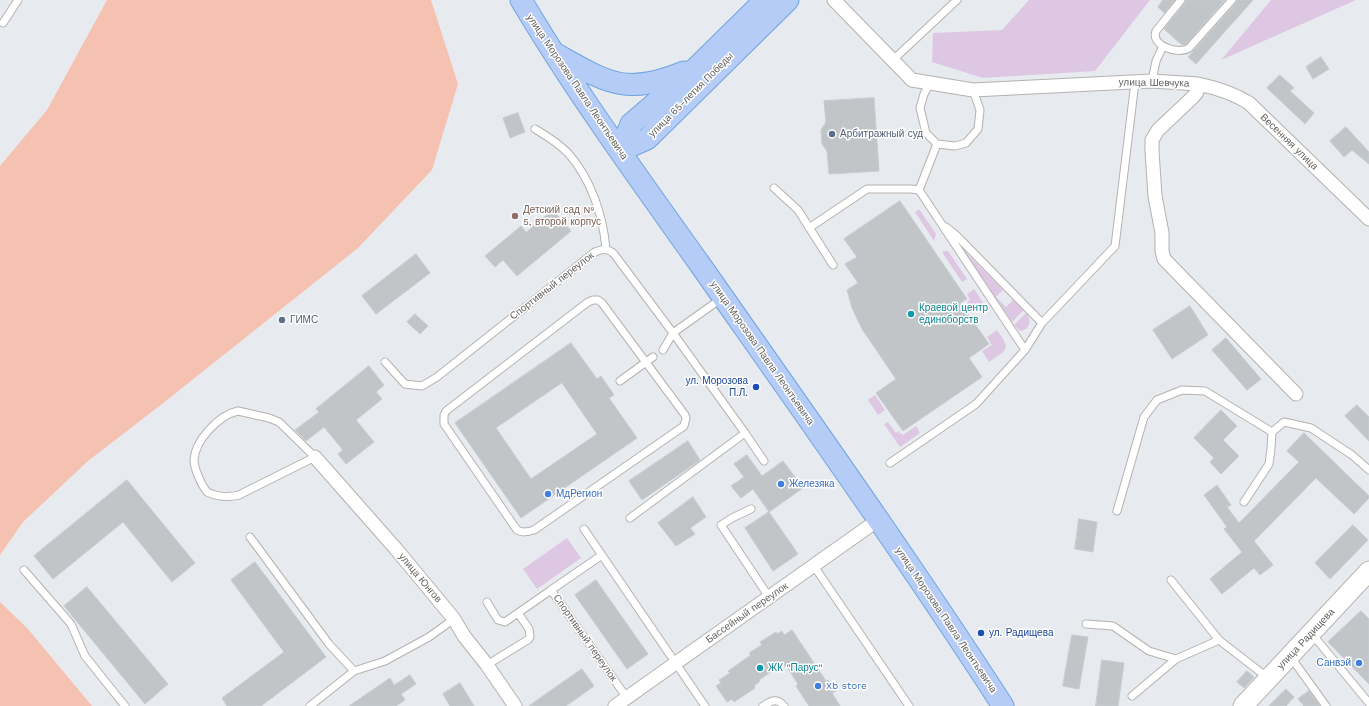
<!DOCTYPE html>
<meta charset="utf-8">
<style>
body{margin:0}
canvas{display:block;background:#e7eaef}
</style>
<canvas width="1369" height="706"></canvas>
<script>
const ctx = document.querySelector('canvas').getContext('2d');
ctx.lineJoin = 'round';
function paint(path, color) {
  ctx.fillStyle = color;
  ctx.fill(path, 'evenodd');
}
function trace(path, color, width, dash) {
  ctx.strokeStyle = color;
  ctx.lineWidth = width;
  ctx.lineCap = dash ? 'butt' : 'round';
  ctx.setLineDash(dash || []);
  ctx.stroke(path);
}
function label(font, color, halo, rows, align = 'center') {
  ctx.font = font + ' "Work Sans",sans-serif';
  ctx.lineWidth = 3;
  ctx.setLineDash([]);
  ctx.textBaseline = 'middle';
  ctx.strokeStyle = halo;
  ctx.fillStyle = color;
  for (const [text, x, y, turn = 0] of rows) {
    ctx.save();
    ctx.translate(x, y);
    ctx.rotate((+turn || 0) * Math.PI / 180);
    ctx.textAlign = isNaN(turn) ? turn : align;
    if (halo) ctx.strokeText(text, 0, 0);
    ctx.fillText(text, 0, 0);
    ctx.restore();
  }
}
paint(new Path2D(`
 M1029,0H1150L1095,71L983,78L932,62L933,33L1002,30Z
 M1271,0H1356L1221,60Z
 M919,209L936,234L934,241L915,212Z
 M946,251H948L967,279L962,282L942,252Z
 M964,251L1003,290L996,297L1006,307L1013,300L1024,310L1012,322Z
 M974,289L984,304L970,313L966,307L968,305L967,302L970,300L967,294Z
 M1026,313C1032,320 1030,330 1020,331L1014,325Z
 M997,330C1011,350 1008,349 989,362L982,351L992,345L987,337Z
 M875,395L885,410L878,415L868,400Z
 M888,422L896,433L900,431L899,435L901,433L903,435L916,426L920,433L900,447L884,424Z
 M567,538L581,558L537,589L523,569Z`), '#dec7e3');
paint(new Path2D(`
 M107,0H431L458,84L432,170L358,248L162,404L88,461L23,522L0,555V166L47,110Z
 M0,602L28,629L92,706H0Z`), '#f5c2b1');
const building = new Path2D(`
 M1163,0H1175L1164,13L1158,7Z
 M1186,0H1225L1186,44L1182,45L1164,29L1185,3Z
 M1237,0H1253L1196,64L1188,57L1236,3Z
 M1321,57L1329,69L1313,79L1306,67Z
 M1280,75L1294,88L1290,91L1314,113L1305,124L1267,88Z
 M874,98L879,171L829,174L827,151L822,144L821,130L826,122L824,101Z
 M518,113L525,132L510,138L503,118Z
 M1346,127L1369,152V164L1352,150L1344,157L1330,141Z
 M900,201L967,299L960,303L989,344L969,358L982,377L903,431L876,393L896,379L862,329L852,308L847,290L858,283L845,264L857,257L844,239Z
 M553,210L571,231L517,276L503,260L495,267L485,256L521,226L526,232Z
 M416,254L430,273L376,314L362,296Z
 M1190,306L1208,335L1172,359L1153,330Z
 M415,314L428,326L420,334L407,322Z
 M1226,338L1261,379L1247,390L1212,350Z
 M571,343L597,379L601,376L614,395L609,398L637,438L521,518L455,423ZM562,383L597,434L531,479L496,428Z
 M369,366L384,385L376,392L382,399L356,420L374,442L346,464L338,454L343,450L324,427L306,441L295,430L319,412L316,409Z
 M1357,405L1369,417V441L1345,416Z
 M1221,410L1237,426L1223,440L1239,456L1221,474L1210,462L1214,458L1194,438Z
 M1304,433L1369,496V498L1354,514L1316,478L1254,541L1273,565L1260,575L1254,568L1222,594L1210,579L1242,552L1224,529L1227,527L1204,495L1217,485L1231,505L1227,507L1239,523L1299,462L1287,451Z
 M688,441L700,460L642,500L629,481Z
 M747,455L762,476L783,461L803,488L769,512L753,489L741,498L731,486L744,477L734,464Z
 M127,480L195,563L172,582L123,522L53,579L34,556Z
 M693,497L706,517L690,528L695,534L676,546L658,523Z
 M769,512L798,554L773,571L745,528Z
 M1079,519L1097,522L1093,552L1075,549Z
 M1353,525L1368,540L1330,579L1315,563Z
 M255,562L326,657L261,706H227L222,698L284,652L231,580Z
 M596,580L648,654L627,669L575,595Z
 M87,587L168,684L145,704L64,606Z
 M1361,611L1369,619V684L1328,642Z
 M792,630L826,681L828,680L836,691L832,693L840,706H809L796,686L798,684L786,666L785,667L783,664L759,680L760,681L754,686L755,688L734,702L732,699L727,702L716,686L721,683L719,680L730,673L728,671L751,655L749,653L762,645L760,642L776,632L777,634L782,631L784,635Z
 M1072,635L1088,637L1079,689L1063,686Z
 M1102,660L1124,663L1118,706H1096Z
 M582,669L594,686L566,706H529Z
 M1247,671L1254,677L1244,688L1237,682Z
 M410,675L416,684L401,694L405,700L396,706H349L390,678L394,685Z
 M460,683L474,706H450L443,694Z
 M1286,689L1294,697L1286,706H1269Z
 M1309,691L1320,706H1304L1298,699Z`);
paint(building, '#c2c5c7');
trace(building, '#c6ccd3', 1);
const lane = new Path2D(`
 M1181,0L1156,31C1150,46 1179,55 1189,48L1232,0
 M3,23L18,0
 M893,60L957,0
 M1152,81L1156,61L1163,46
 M930,83L924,94L920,108L926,133L937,144L955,146L966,143L978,129L980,110L973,90
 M535,129C547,136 558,143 568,153C591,179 603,215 606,249
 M937,144L919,190L1025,350
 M774,188L798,210L833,265
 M946,227L956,235L1042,323
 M809,228L867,189H911L919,190
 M593,300H598L602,303L685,415L686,418L684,426L534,530C527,532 523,533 517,530L444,424V415L446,411L588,302Z
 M385,362L405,384L422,386L437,377L595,252C602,249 608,248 614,254L673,333L722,298
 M620,381L653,357
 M238,411L269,418L279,422L315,457L239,495C228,498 218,497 207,492C204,488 201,483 199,478C197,473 194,467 194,460C195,440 219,415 238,411Z
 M745,433L764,461
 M890,463L976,404L1025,350L1042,323L1115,246L1135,82
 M1244,502L1269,464L1271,449L1272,432L1284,422L1311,428L1352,455L1369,470
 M751,509L732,518L721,525L769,597
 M1117,511L1144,417L1157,400L1182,390L1205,391L1272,432
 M630,518L745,433L673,333L663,350
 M584,529L705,706
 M250,537L329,644L354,671
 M602,555L551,590L627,698
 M814,566L909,706
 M24,570L71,624L85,656L125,706
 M1171,580L1219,640
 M487,602L498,620L505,622L551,590
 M1086,624L1113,626L1149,651L1176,659
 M1312,634L1369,703
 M1290,656L1326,706
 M487,665L529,639L530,636L529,629L518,613
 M1132,696L1176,659L1219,640L1268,678
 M310,706L354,671L385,661L429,637L454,619
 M763,706C771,701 777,697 784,706`);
const street = new Path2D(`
 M834,0L912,80L973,90L1152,81L1198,84L1197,92L1193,97L1158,130L1152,140V151L1155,196L1162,233V251L1164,259L1296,394
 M1198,84C1217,88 1233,93 1249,103L1369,219
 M315,457L396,549L454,619L464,636L487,665L515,706
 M615,706L878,520`);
const secondary = new Path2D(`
 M1243,706L1369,571`);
const primary = new Path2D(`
 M521,0C575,91 638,177 699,263C802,410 906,556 1003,706
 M556,54C608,83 625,96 684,72
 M620,151L647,139L788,0
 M620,151L631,124L696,68L765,0`);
trace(lane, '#b5b2b0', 9);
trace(street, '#b5b2b0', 15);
trace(secondary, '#b8b4b1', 21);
trace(primary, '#6ea4e1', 23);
trace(lane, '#fff', 7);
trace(street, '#fff', 13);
trace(secondary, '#fff', 19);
trace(primary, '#b5ccf6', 21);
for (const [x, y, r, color] of [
 [832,134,4,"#5c6f8a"],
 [515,216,4,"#8d6e63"],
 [911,314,4,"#0f9aa8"],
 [282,320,4,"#5c6f8a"],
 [756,387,4,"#1a4fb4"],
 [781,484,4,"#3f7fe0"],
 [548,494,4,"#3f7fe0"],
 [981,633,4,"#1a4fb4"],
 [1359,663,4,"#3f7fe0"],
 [760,668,4,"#0f9aa8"],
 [818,686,4,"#3f7fe0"]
]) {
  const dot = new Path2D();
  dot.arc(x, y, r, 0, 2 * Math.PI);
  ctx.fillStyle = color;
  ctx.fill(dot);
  trace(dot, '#fff', 1.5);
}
label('10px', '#65615f', '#fff', [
 ["улица Шевчука",1154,83,1],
 ["улица Морозова Павла Леонтьевича",577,87,56],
 ["улица 65-летия Победы",691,95,-45],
 ["Весенняя улица",1289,142,44],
 ["Спортивный переулок",552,286,-38],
 ["улица Морозова Павла Леонтьевича",762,353,55],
 ["улица Юнгов",420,578,50],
 ["Бассейный переулок",747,613,-35],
 ["улица Морозова Павла Леонтьевича",946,620,56],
 ["Спортивный переулок",585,638,55],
 ["улица Радищева",1306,639,-47]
]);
label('10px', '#4e5e75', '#fff', [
 ["Арбитражный суд",840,134],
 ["ГИМС",290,320]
], 'left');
label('10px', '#785e54', '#fff', [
 ["Детский сад №",523,210],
 ["5, второй корпус",523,222]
], 'left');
label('10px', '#0d838f', '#fff', [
 ["Краевой центр",919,308],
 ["единоборств",919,320],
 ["ЖК \"Парус\"",768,668]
], 'left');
label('10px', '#164399', '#fff', [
 ["ул. Морозова",748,381],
 ["П.Л.",748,393],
 ["ул. Радищева",989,633,"left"]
], 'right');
label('10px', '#366cbe', '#fff', [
 ["Железяка",789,484],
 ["МдРегион",556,494],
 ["Санвэй",1351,663,"right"],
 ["Xb store",826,686]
], 'left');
</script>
